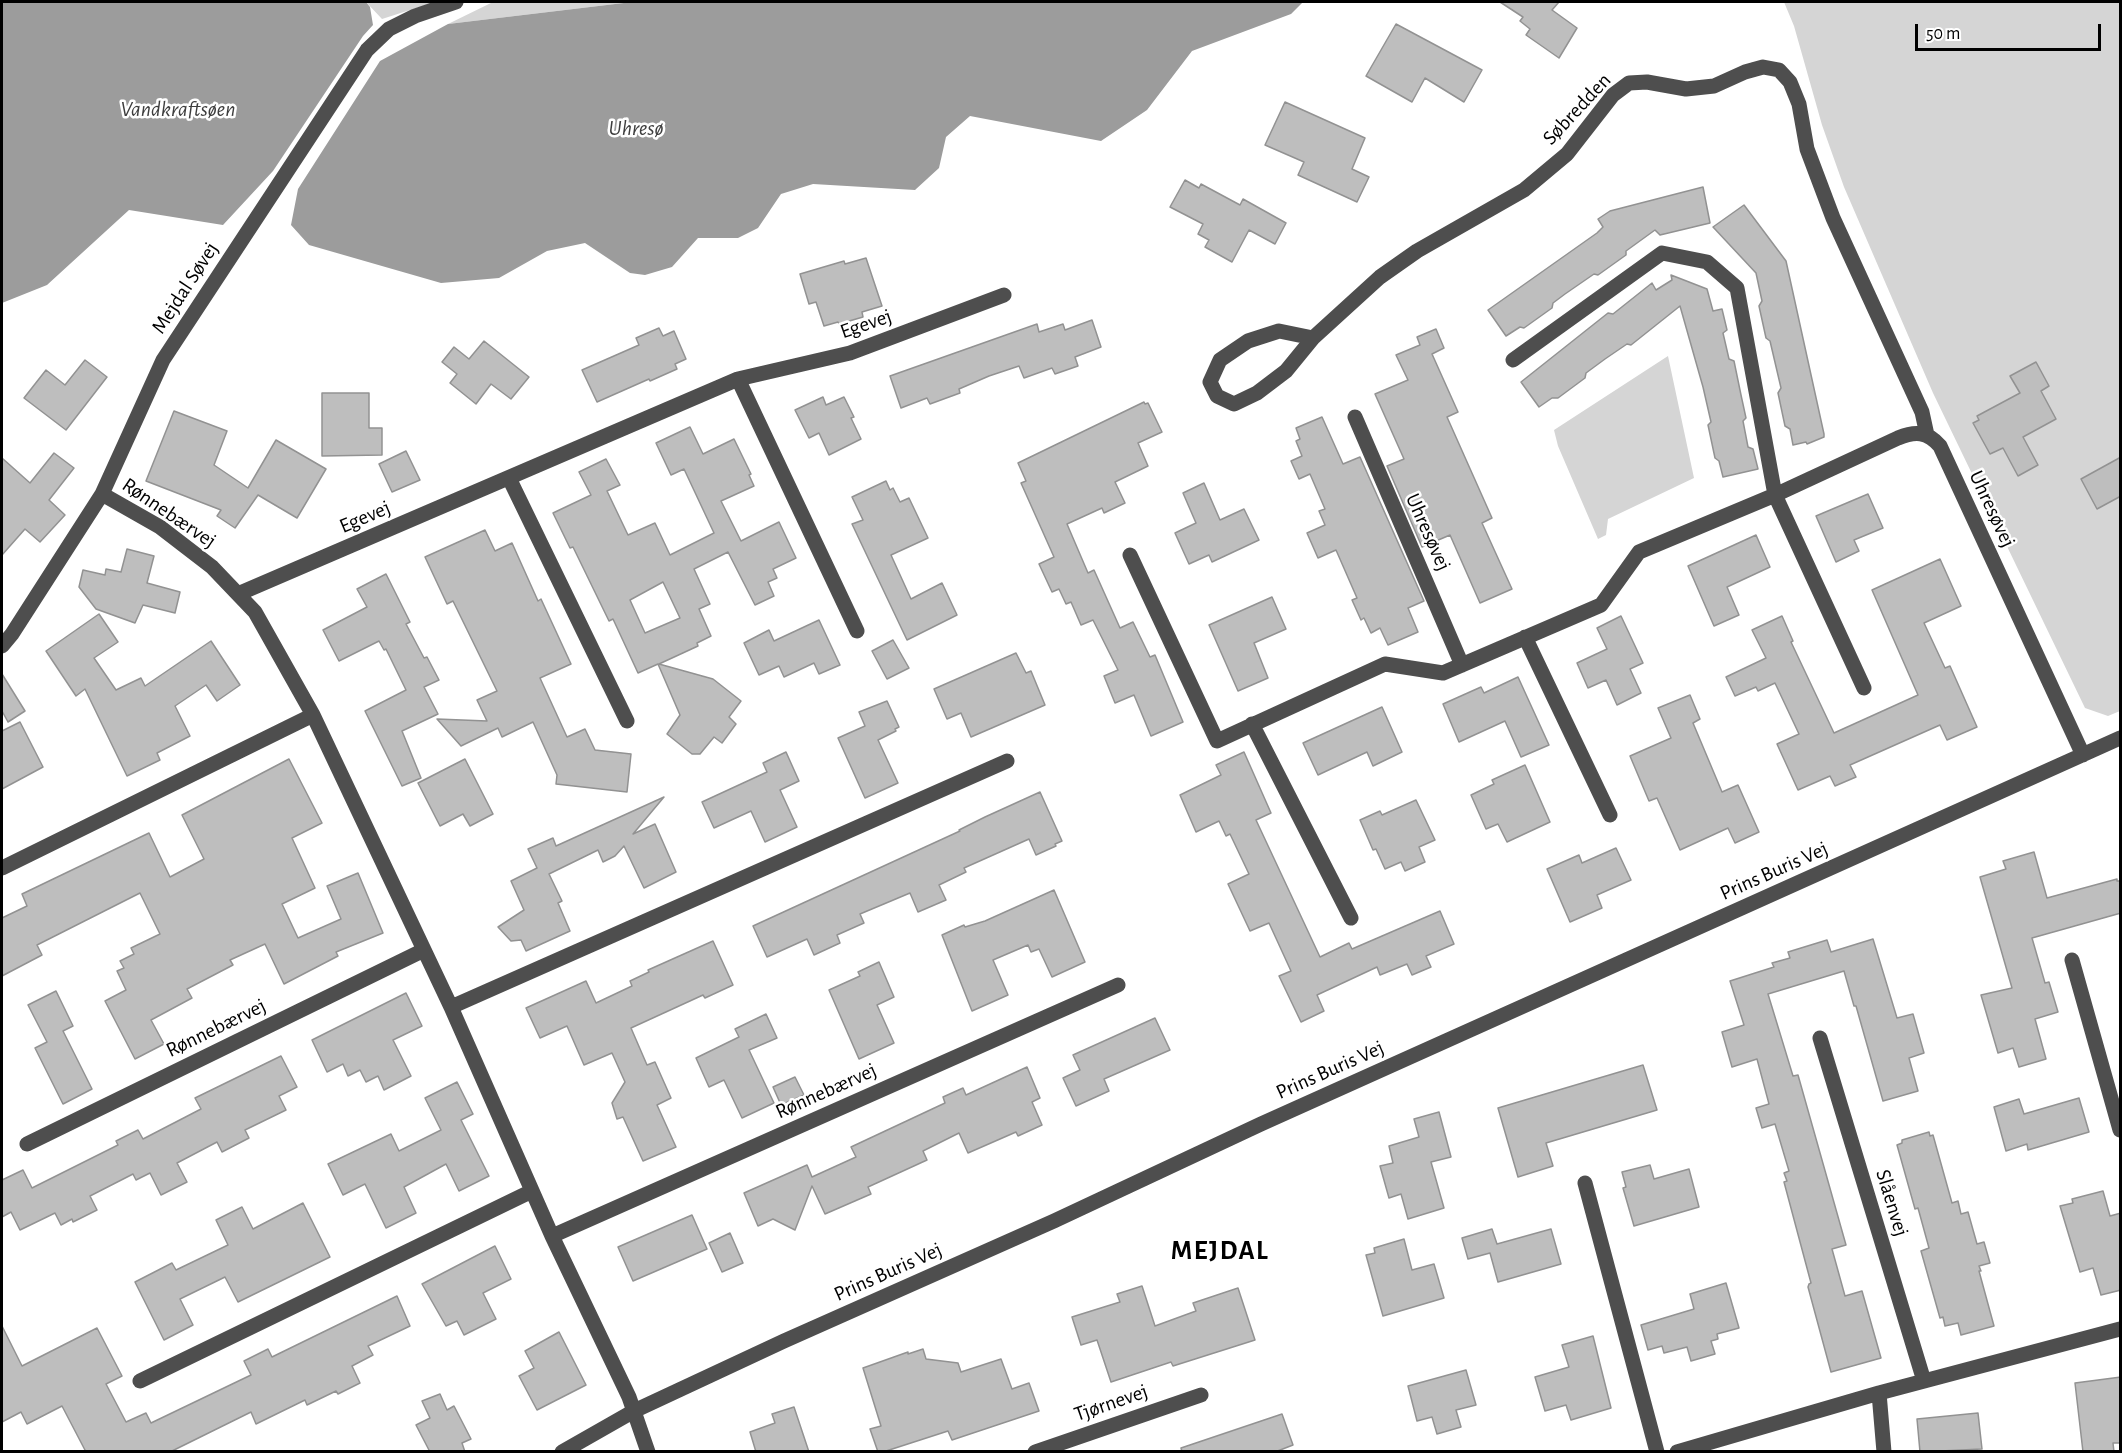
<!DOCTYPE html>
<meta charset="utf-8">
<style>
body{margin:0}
#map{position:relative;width:2122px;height:1453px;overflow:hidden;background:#fff;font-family:"Alegreya Sans",sans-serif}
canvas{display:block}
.frame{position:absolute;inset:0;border:3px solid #000;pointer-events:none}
.scale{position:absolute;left:1915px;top:24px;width:186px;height:27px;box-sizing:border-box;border:3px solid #000;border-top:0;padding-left:8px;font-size:18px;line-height:21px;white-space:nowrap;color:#000;-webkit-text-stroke:4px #fff;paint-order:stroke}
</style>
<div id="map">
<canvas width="2122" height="1453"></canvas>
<div class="frame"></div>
<div class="scale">50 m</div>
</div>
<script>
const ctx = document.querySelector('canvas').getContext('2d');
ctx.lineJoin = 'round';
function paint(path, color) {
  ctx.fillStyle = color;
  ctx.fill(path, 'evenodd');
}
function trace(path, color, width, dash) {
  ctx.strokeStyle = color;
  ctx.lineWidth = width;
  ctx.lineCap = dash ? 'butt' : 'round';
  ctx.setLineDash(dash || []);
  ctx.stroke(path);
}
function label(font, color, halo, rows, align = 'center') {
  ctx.font = font + ' "Alegreya Sans",sans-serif';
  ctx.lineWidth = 5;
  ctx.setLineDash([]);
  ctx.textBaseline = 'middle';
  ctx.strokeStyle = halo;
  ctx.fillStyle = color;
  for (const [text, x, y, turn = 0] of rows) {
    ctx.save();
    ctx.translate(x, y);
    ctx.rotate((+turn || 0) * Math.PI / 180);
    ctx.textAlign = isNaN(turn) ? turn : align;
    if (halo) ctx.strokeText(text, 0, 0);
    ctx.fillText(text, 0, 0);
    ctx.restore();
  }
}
paint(new Path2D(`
 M366,2H435L382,19Z
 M493,2H632L448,24Z
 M1784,2H2120V711L2108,716L2085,708L1933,393L1844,187L1822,125L1794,26Z
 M1668,356L1694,478L1608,519L1606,535L1598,539L1558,446L1554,430Z`), '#d5d5d5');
paint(new Path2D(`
 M2,2H366L370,7L373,25L363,36L273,171L223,225L129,210L47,285L2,303Z
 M632,2H1303L1291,14L1192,51L1147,110L1101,141L970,116L946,137L939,168L915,190L813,184L781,194L758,228L738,238H698L672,267L645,275L630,273L585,243L547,251L499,278L441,283L309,245L291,225L298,189L380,61L448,24Z`), '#9c9c9c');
const building = new Path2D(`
 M1500,2H1559L1552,10L1577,28L1559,58L1526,35L1530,29L1520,21L1523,17Z
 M1396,24L1482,70L1464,102L1425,78L1412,102L1366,76Z
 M1285,102L1365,138L1352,169L1369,177L1357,202L1298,175L1304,162L1265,145Z
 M1185,180L1199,188L1201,184L1240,205L1243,199L1286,223L1275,244L1249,230L1232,262L1205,247L1209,240L1198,234L1203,224L1170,207Z
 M1703,187L1710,223L1660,235L1655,230L1626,251V255L1598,275L1594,274L1565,294L1553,303L1552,308L1524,328L1520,327L1506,336L1488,310L1597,233L1603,227L1598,219L1610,211Z
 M1744,205L1786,261L1824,434V437L1807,444L1806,442L1793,445L1790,429L1785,426L1778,393L1781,388L1770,341L1766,338L1759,306L1762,301L1756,273L1713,227Z
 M866,258L882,306L862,312L863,317L839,324L838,322L824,326L816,302L809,304L800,274L844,261L845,264Z
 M1671,275L1707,289L1713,311L1722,309L1727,330L1723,333L1729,359L1734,361L1741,395L1746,418L1743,421L1748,447L1753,449L1758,469L1723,477L1719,461L1715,458L1708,425L1711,422L1703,387L1680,306L1631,345L1627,344L1605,359L1586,373L1585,378L1558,398H1552L1539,407L1521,382L1608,313L1613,314L1652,283L1656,290L1672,280Z
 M1092,320L1101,347L1075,357L1078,366L1055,374L1052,368L1024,378L1019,366L989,376L959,389L960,393L930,404L927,398L901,408L890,376L1037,324L1039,332L1063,324L1065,330Z
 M659,328L663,336L674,331L686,359L675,364L677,369L650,381L649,379L597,402L582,370L639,345L636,338Z
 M1436,329L1444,348L1432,354L1458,412L1447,417L1492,518L1482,523L1512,589L1480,603L1450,535L1422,547L1387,466L1404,459L1375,394L1408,380L1396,355L1420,345L1417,337Z
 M484,341L529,377L511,399L491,384L476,404L450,383L457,374L442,362L454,347L469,359Z
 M85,360L107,377L66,430L24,398L46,370L65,385Z
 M2036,362L2049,386L2041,391L2056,419L2023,437L2038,465L2018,476L2003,448L1990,454L1973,423L1979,420L1977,416L2020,393L2010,376Z
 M322,393H369V428H382V455L322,456Z
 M823,397L826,405L844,397L854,417L851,418L861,439L829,455L819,433L809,438L795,410Z
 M1144,402L1145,404L1148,403L1162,432L1138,443L1148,466L1115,482L1125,503L1104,513L1102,508L1067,524L1088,573L1094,570L1120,628L1133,622L1150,657L1155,655L1183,722L1151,736L1134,695L1115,703L1104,676L1118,670L1093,620L1081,625L1071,602L1066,604L1059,589L1052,592L1039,564L1054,557L1021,483L1026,481L1018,463Z
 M174,411L227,431L214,465L248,488L276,440L326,469L297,518L258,495L235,528L217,516L221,510L146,481Z
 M1322,417L1343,464L1360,457L1424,601L1408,608L1418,632L1388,645L1380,628L1371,633L1364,618L1361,620L1352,600L1357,598L1336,550L1318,558L1307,533L1325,525L1319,511L1325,509L1310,474L1299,479L1291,461L1302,456L1296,441L1300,439L1296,428Z
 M690,427L703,454L734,439L751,474L749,475L754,486L721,501L741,541L779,522L796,558L773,569L777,578L768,582L774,596L755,605L728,552L694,569L710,604L699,609L711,636L697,643L698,646L659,664L713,679L741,701L729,717L736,724L722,743L714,737L700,754H692L667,734L680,715L658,664L638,673L613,619L609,621L573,547L570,548L553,513L591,495L579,472L606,459L620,485L607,491L628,535L655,523L670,555L714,533L684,469L671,475L656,443ZM663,582L680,618L645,633L630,600Z
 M406,451L420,480L392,492L379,464Z
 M54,453L74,468L49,500L65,515L40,542L25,529L2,555V458L30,483Z
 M2121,457V496L2097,509L2081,479Z
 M886,481L890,490L893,488L900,502L909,498L928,538L891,555L911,599L942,583L957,615L907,640L852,524L863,520L852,497Z
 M1204,483L1220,520L1244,509L1259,540L1212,562L1209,555L1189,564L1175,533L1196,523L1183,493Z
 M1868,494L1883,528L1854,540L1859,551L1836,562L1816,516Z
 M485,530L495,551L512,543L538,601L541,599L571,664L540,678L567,737L585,729L595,750L631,754L627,792L556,784L557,775L533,722L502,737L498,728L461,746L437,719L487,721L477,700L497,691L453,601L447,604L425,557Z
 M1756,535L1770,567L1727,587L1739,615L1714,626L1688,566Z
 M127,549L154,556L147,583L180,592L175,613L143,605L135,623L96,609L79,587L83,570L105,575L106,569L121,572Z
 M1940,559L1961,606L1924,623L1945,668L1950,666L1977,727L1947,740L1940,725L1850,765L1856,777L1835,786L1830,776L1798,790L1777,744L1799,734L1775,683L1758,691L1756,687L1735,696L1726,677L1766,658L1752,630L1782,616L1793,641L1791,642L1834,733L1918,695L1872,590Z
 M386,574L410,622L406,624L424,658L427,657L439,680L424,687L438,714L402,731L421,778L402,786L365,711L406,690L386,649L384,650L379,641L339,661L323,630L367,607L357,589Z
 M1272,597L1286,629L1254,643L1268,678L1238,691L1209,625Z
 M99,614L118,642L94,658L116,690L141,678L145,686L211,641L240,685L217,701L206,685L175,706L190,736L157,753L160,760L127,776L85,689L76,696L46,651Z
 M1621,616L1643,663L1630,669L1641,693L1617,705L1606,680L1588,688L1577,663L1607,649L1597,628Z
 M819,620L840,665L819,674L814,663L784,677L779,666L759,675L744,643L769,630L774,641Z
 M893,640L909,668L887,679L872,651Z
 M1016,653L1026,673L1031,671L1045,705L971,737L961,713L947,719L934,689Z
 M2,674L25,711L8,722L2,711Z
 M1518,677L1549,745L1521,757L1505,721L1459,742L1443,704L1481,687L1484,693Z
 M1690,695L1700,719L1693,723L1722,792L1738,785L1759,832L1735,843L1728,828L1680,850L1657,798L1649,801L1630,756L1671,738L1658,708Z
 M887,701L899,727L895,729L896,731L878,740L898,783L865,798L838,738L865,726L859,712Z
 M1382,707L1402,752L1373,766L1367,752L1318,775L1303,743Z
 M20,722L43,767L2,789V731Z
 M786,752L799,781L780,790L797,827L765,842L751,811L714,828L702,802L767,772L763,763Z
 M1244,752L1271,813L1256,820L1320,957L1349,943L1352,949L1440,911L1454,944L1426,956L1431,967L1412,975L1407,964L1380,975L1377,967L1317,995L1324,1011L1301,1022L1279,976L1291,971L1269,923L1250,931L1228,884L1249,874L1230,834L1226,836L1219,821L1196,832L1180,795L1221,775L1216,765Z
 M289,759L322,823L292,838L315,888L282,904L298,938L341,919L327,886L358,873L383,933L336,952L338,956L284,984L265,944L230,960L233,965L187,989L192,998L151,1020L164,1044L135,1059L105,1001L126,990L117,971L124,968L120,961L134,954L131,948L160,934L140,893L37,945L42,955L2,976V918L27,906L22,894L149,833L170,877L204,859L182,815Z
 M465,759L493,814L470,826L463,814L440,826L418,783Z
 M1525,765L1550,822L1507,842L1498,824L1486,829L1471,795L1494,784L1492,780Z
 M1040,792L1062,841L1055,844L1056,846L1036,855L1029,839L964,868L966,872L939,885L946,900L918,912L910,893L860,914L864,923L837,935L840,943L814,955L807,939L767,957L753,926L960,831L959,830L985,817Z
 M664,797L633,834L655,824L676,872L644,888L624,846L615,856L603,862L598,850L549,874L562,901L558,903L570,931L526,951L521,940L511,941L498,927L524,910L511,881L537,868L528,849L553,838L556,846Z
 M1416,800L1435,840L1419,847L1425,862L1405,871L1401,862L1385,869L1376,849L1373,850L1360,820L1380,811L1382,815Z
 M1616,848L1631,880L1597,895L1602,908L1570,922L1547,869L1579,855L1582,863Z
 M2034,852L2047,898L2117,879V881H2121V913L2032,938L2045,983L2049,982L2058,1012L2035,1019L2046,1059L2019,1067L2013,1048L1998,1053L1981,995L2012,988L1980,877L2006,869L2003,861Z
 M1054,890L1085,962L1052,977L1039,949L1031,952L1028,945L993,960L1008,995L972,1011L942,935L964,925L965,927L985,921Z
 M1873,939L1897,1018L1913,1014L1924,1053L1909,1058L1918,1091L1883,1101L1856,1006H1854L1844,971L1768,994L1793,1076L1798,1075L1846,1245L1832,1249L1845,1296L1862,1291L1881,1358L1831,1372L1808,1287L1809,1284L1811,1283L1784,1182L1787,1181L1784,1173L1789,1171L1775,1124L1762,1128L1756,1108L1769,1104L1757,1059L1732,1067L1722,1032L1744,1025L1730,981L1774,967L1772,963L1790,958L1788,952L1827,940L1831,952Z
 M713,941L733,985L705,998L703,995L631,1028L647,1065L655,1062L671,1098L657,1105L676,1147L643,1161L623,1117L617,1119L612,1103L625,1082L612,1053L584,1065L567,1026L540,1038L526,1008L586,981L596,1003L632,986L630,981L649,972L648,970Z
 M879,962L894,997L877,1005L894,1043L859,1059L829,990L860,976L858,972Z
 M56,991L73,1026L63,1031L92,1089L63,1104L35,1048L47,1042L28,1005Z
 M406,993L422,1026L393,1040L411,1076L384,1090L378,1076L366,1082L360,1070L348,1076L343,1064L327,1072L312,1040Z
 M766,1014L777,1038L749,1050L774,1103L742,1118L724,1080L709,1087L696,1058L739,1037L735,1029Z
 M1155,1018L1170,1050L1104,1079L1109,1091L1076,1106L1063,1078L1080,1070L1073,1055Z
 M281,1056L297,1087L279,1096L286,1110L245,1130L249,1138L222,1152L217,1142L177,1163L187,1182L161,1195L150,1173L136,1180L133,1174L90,1196L97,1210L73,1222L72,1219L61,1225L55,1213L20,1230L11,1212L2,1217V1180L23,1170L32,1188L118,1145L116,1141L138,1130L143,1139L201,1109L195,1098Z
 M1643,1065L1657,1110L1546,1143L1553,1166L1518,1177L1498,1108Z
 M1027,1067L1040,1098L1032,1102L1042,1125L1018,1136L1016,1132L968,1153L959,1133L923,1151L927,1160L868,1187L871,1194L825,1214L812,1186L795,1230L773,1219L758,1226L744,1193L807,1165L812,1177L856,1157L851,1147L945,1103L943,1097L963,1088L966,1095Z
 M795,1077L804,1095L781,1105L773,1087Z
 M457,1082L473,1114L461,1120L489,1176L459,1191L446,1164L404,1187L416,1213L386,1228L365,1184L343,1195L328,1164L391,1134L399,1151L441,1130L425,1098Z
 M2079,1098L2089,1132L2028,1150L2027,1144L2006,1151L1994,1107L2019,1099L2024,1114Z
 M1439,1112L1451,1157L1431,1162L1444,1208L1408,1219L1401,1194L1389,1198L1380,1166L1393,1163L1389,1146L1419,1137L1414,1119Z
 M1929,1132L1930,1136L1933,1135L1952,1203L1958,1201L1961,1214L1968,1212L1977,1244L1984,1242L1990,1263L1979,1266L1981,1271H1979L1994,1326L1961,1335L1958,1323L1945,1326L1943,1317L1940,1318L1921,1251L1929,1248L1918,1208L1915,1209L1897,1145L1902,1143V1140Z
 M1650,1165L1654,1179L1689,1169L1699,1207L1634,1226L1623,1188L1626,1187L1622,1172Z
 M2103,1191L2110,1216L2121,1213V1290L2101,1295L2093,1268L2080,1272L2060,1206L2073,1203L2072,1199Z
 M303,1203L330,1257L238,1302L225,1277L180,1299L193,1325L164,1340L135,1282L172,1263L176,1270L228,1245L216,1220L242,1207L253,1229Z
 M692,1215L707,1249L633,1281L618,1247Z
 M1492,1229L1497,1244L1551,1229L1561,1264L1498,1282L1490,1253L1468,1259L1462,1238Z
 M730,1233L743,1263L722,1272L709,1243Z
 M1404,1239L1412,1270L1434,1264L1444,1298L1383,1316L1366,1255L1375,1253L1374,1248Z
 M495,1246L511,1279L483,1293L496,1319L464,1335L457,1321L446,1326L422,1284Z
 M1726,1283L1739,1328L1717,1334L1718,1339L1711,1341L1715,1354L1691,1361L1687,1347L1664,1353L1662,1346L1648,1350L1641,1325L1694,1309L1690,1294Z
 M1142,1286L1155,1326L1196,1311L1193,1303L1238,1288L1255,1340L1173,1366L1171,1362L1111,1382L1097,1340L1081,1345L1072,1317L1120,1302L1117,1294Z
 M397,1296L410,1326L368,1346L373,1355L352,1366L360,1383L338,1394L336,1391L307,1405L305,1400L256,1424L251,1412L170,1452H86L62,1406L27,1424L21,1412L2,1422V1326L22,1366L97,1328L122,1376L106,1384L126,1422L146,1413L151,1423L251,1375L244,1361L268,1349L272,1357Z
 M559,1332L586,1385L537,1410L519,1376L534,1368L525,1351Z
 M1593,1336L1611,1408L1571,1420L1566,1405L1545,1411L1535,1377L1569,1367L1562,1345Z
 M923,1349L926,1359L958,1363L961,1372L1001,1359L1012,1389L1029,1383L1039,1411L952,1440L948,1431L883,1452H878L870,1429L881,1426L863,1368L908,1352V1354Z
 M1466,1370L1476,1405L1456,1410L1461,1427L1437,1434L1432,1417L1417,1421L1408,1386Z
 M2121,1377V1443H2113L2114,1452H2083L2075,1383Z
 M440,1394L447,1410L454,1406L471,1439L462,1443L465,1452H430L416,1425L430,1418L422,1401Z
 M794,1407L809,1452H756L750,1432L775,1423L772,1414Z
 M1978,1413L1982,1449L1920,1452L1917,1419Z
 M1282,1414L1293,1445L1275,1452H1182L1181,1448Z`);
paint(building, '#bebebe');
trace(building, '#929292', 1.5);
trace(new Path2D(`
 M1313,338L1279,331L1248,341L1220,360L1210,382L1217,396L1234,404L1257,393L1286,371L1313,338L1380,277L1417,251L1524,190L1567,154L1613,95L1629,83L1647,82L1686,89L1714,86L1745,72L1763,67L1779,70L1790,82L1799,104L1807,149L1833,218L1922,412L1927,435
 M1513,360L1662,253L1707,262L1737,288L1775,495L1864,688
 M738,379L857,631
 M1355,417L1462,665
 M509,478L627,721
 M102,494L160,527L212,567L255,612L313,715L451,1007L552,1236L629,1397L648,1452
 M1130,555L1217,741L1385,664L1443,673L1601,605L1639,552L1775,495L1898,438C1915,431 1927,431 1940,446L2083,755
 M238,594L738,379L850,353L1004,295
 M1525,637L1610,815
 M2,646L12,634L102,494L163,360L367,50L389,29L415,16L456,2
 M1252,724L1351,918
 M2,868L313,715
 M2072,960L2120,1130
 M451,1007L1007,761
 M1820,1038L1924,1381
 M27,1144L424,950
 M1585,1183L1657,1452
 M552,1236L1118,985
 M140,1381L532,1191
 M1879,1393L1884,1452
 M562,1452L634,1411L784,1341L1054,1221L1261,1124L2120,738
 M1035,1452L1201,1395
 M1677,1452L1879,1393L2120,1329`), '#4e4e4e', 15);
label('21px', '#000', '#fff', [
 ["Søbredden",1577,109,-47],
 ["Mejdal Søvej",185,288,-57],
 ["Egevej",866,324,-19],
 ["Uhresøvej",1992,509,65],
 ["Rønnebærvej",169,513,34],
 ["Egevej",365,517,-23],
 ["Uhresøvej",1428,532,66],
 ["Prins Buris Vej",1774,871,-24],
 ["Rønnebærvej",216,1028,-26],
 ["Prins Buris Vej",1330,1070,-24],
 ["Rønnebærvej",826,1091,-24],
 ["Slåenvej",1892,1203,73],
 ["Prins Buris Vej",888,1272,-24],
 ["Tjørnevej",1111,1403,-19]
]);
label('italic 22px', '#3d3d3d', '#fff', [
 ["Vandkraftsøen",178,109],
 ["Uhresø",636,128]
]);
ctx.letterSpacing = '1.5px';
label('bold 27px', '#000', '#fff', [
 ["MEJDAL",1220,1251]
]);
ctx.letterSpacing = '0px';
</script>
